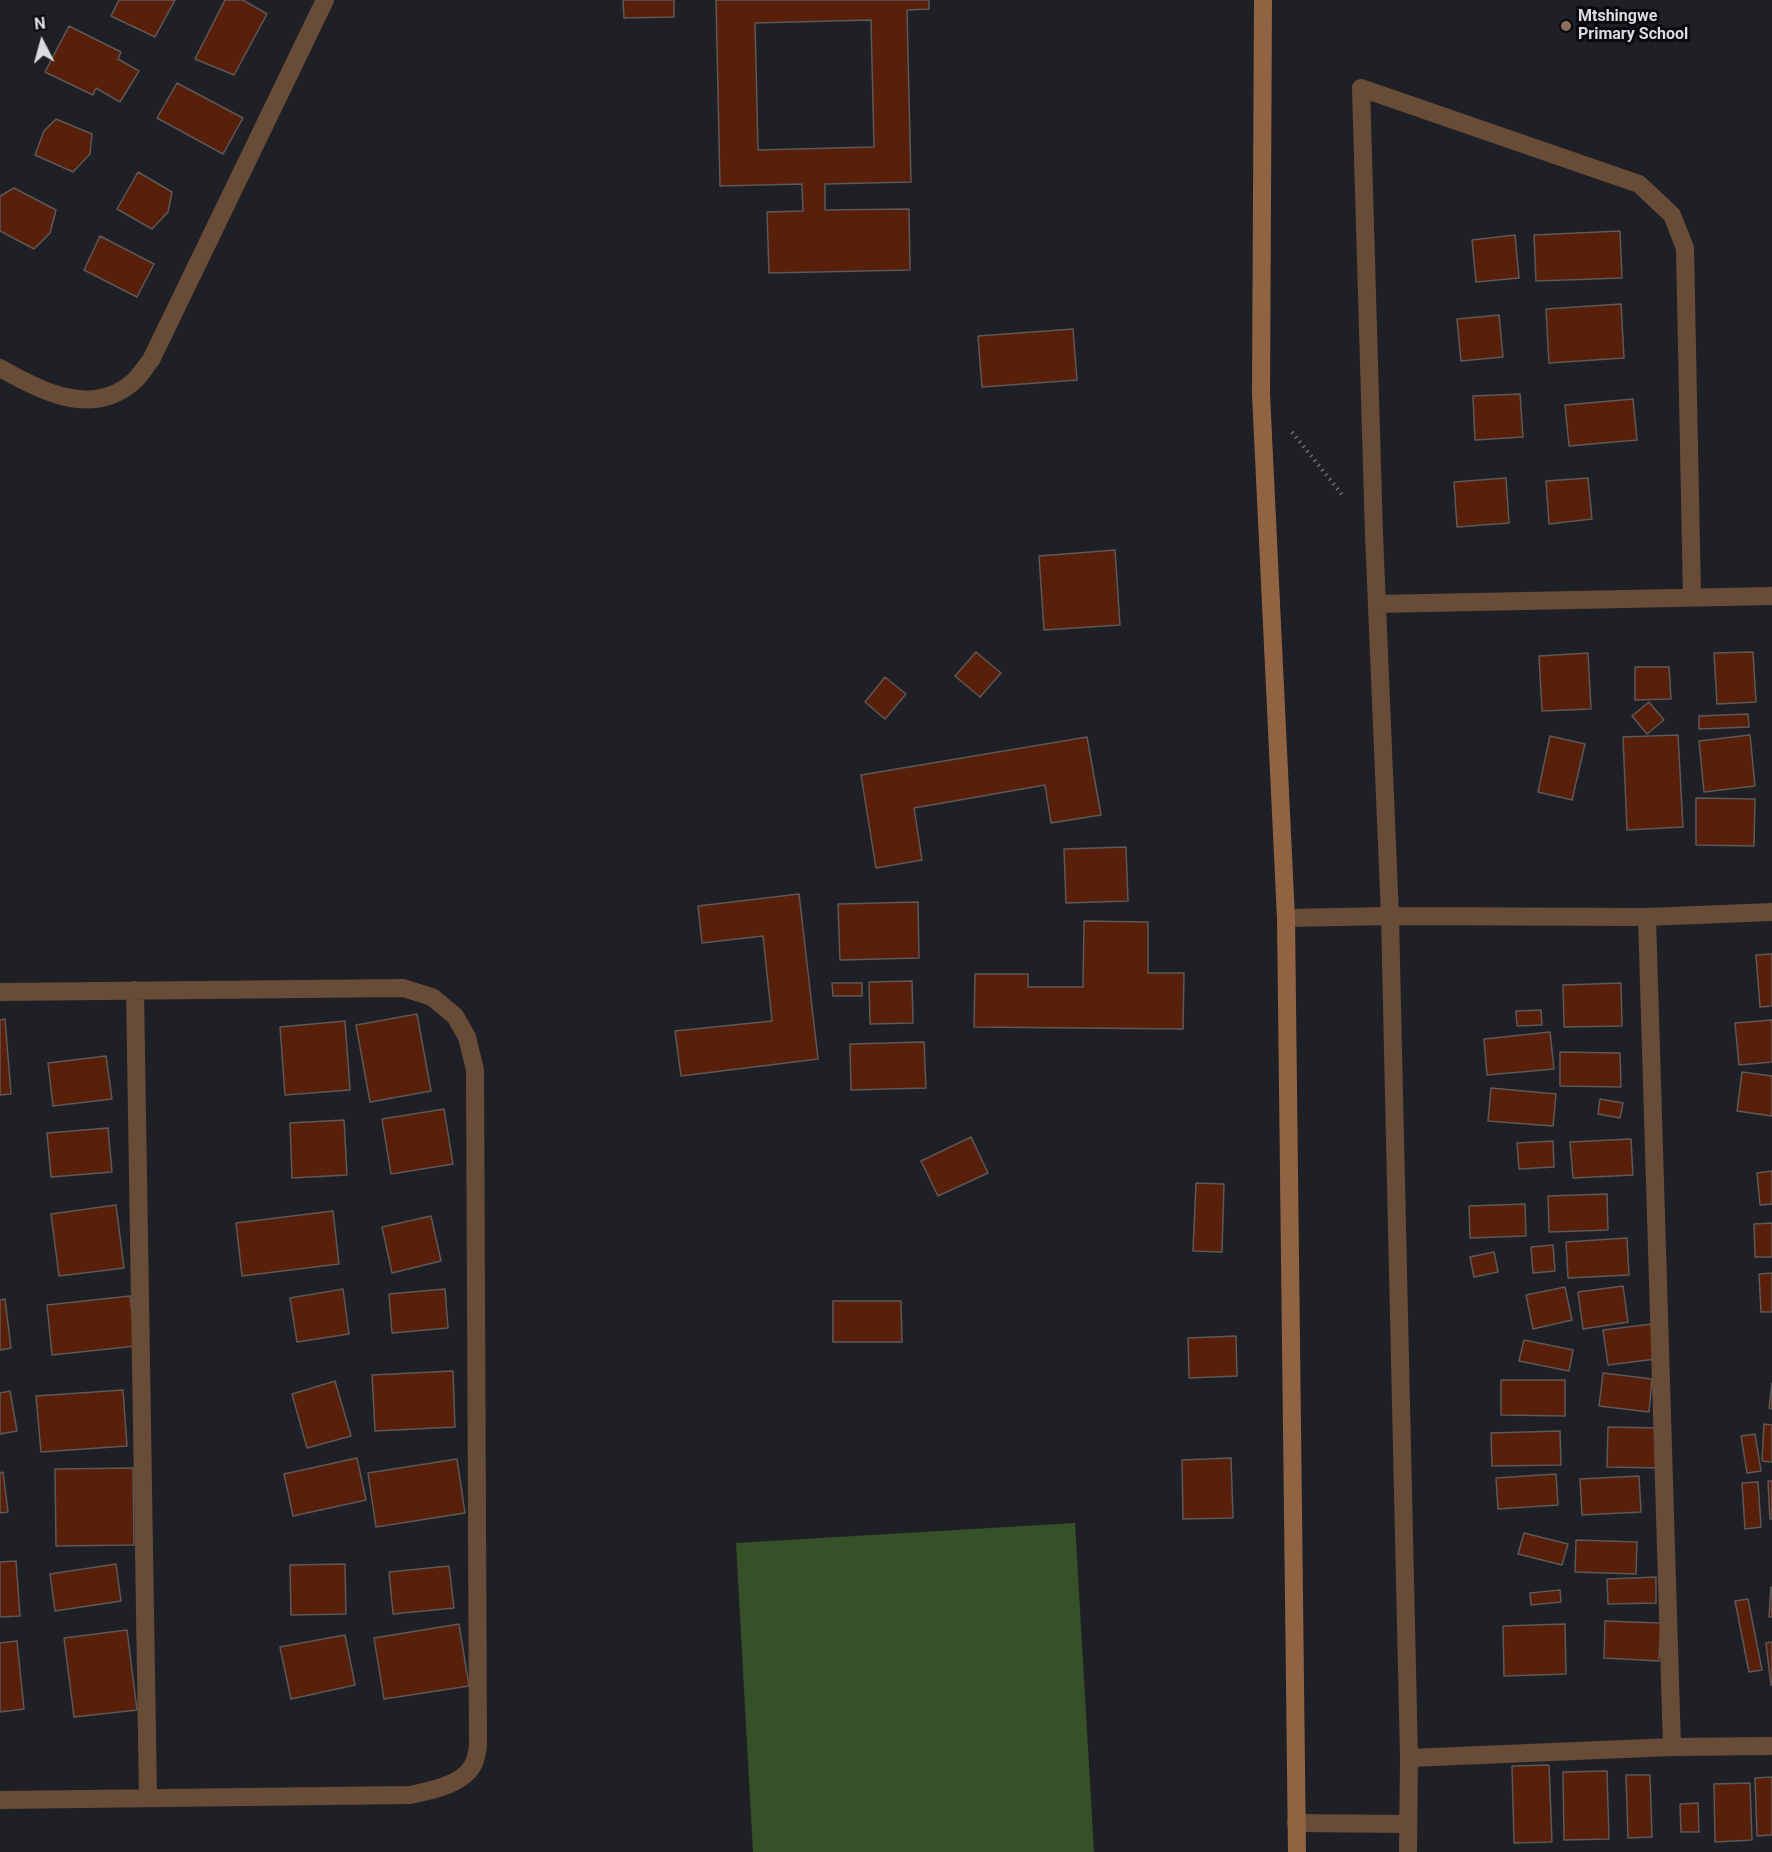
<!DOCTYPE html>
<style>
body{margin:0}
#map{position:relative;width:1772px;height:1852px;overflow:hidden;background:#1f2025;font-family:Roboto,sans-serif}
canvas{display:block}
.north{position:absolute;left:12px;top:12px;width:60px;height:60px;-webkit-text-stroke:4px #090a0c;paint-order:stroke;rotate:354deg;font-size:16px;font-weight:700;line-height:24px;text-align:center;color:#dbdcdf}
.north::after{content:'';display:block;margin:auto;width:21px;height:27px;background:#dbdcdf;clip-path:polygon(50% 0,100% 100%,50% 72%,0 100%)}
</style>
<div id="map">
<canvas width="1772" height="1852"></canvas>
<div class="north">N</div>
</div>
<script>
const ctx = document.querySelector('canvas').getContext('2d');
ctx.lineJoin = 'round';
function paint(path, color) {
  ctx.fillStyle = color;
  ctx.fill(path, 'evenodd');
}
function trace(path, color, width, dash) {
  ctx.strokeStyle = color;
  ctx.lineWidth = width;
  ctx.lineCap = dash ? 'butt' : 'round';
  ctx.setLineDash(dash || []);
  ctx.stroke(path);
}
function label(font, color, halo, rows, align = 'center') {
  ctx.font = font + ' Roboto,sans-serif';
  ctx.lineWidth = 6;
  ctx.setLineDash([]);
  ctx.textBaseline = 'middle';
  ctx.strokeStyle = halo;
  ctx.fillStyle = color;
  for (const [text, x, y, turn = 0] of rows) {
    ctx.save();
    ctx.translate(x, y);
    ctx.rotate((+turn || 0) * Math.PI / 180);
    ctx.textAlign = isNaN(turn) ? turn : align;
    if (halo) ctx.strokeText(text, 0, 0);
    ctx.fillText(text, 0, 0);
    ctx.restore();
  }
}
paint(new Path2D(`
 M1075,1523L1094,1852H753L736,1543Z`), '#365127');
const building = new Path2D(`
 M119,0H175L155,37L111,16Z
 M225,0H243L267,14L234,75L195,59Z
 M623,0H674V17L624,18Z
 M716,0H929V9L907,10L911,182L825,184V210L909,209L910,270L769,273L767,212L803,211L802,184L720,186ZM871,20L874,147L758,150L755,23Z
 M69,26L121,52L118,59L139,71L120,102L96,88L93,95L45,72Z
 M177,83L243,118L223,154L157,118Z
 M56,119L92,134L90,154L73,172L35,155L44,131Z
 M138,172L172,192L168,212L152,229L117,209Z
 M14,188L56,210L50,233L34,249L0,231V196Z
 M1620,231L1622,278L1536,281L1534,235Z
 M1515,235L1519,278L1476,282L1472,240Z
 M100,236L154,264L137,297L84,270Z
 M1621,304L1624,358L1549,363L1546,309Z
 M1499,315L1503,357L1461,361L1457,319Z
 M1073,329L1077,380L982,387L978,336Z
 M1520,394L1523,437L1475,440L1473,396Z
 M1633,399L1637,440L1569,446L1565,405Z
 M1506,478L1509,523L1457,527L1454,482Z
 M1588,478L1592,519L1549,524L1546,481Z
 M1115,550L1120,625L1044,630L1039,556Z
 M976,652L1001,673L980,697L955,676Z
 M1753,652L1756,702L1717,704L1714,653Z
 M1588,653L1591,709L1542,711L1539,656Z
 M1635,667H1669L1671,699L1635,700Z
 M885,677L906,694L885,719L865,702Z
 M1649,702L1664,720L1647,734L1632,716Z
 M1748,714L1749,727L1699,729V716Z
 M1678,735L1683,827L1627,830L1623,737Z
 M1750,735L1755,786L1704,792L1699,741Z
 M1550,736L1585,744L1572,800L1538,792Z
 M1087,737L1101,815L1051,823L1045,785L914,808L922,860L876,868L861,775Z
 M1696,798L1755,799L1754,846L1696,845Z
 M1126,847L1128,901L1066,903L1064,849Z
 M799,894L818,1059L681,1076L675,1031L772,1021L763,936L702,943L698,906Z
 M918,902L919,958L840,960L838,904Z
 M1084,921L1148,922V973H1184L1183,1029L974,1027L975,974H1028V987H1083Z
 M1772,954V1006L1760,1007L1756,955Z
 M912,981L913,1023L870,1024L869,982Z
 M832,983H862V996H833Z
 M1621,983L1622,1026L1564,1027L1563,985Z
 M1541,1010L1542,1025L1517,1026L1516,1011Z
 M417,1014L431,1091L370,1102L356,1025Z
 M5,1019L11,1094L0,1095V1020Z
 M1772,1020V1062L1739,1065L1735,1023Z
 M345,1021L350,1090L285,1095L280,1027Z
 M1550,1032L1554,1069L1487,1075L1484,1039Z
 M924,1042L926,1088L851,1090L850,1044Z
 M1560,1052L1620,1053L1621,1087L1560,1086Z
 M106,1056L112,1099L53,1106L48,1063Z
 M1742,1072L1772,1076V1116L1737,1111Z
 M1491,1088L1556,1094L1553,1126L1488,1121Z
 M1600,1099L1623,1103L1620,1118L1598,1114Z
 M444,1109L453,1164L391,1174L382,1119Z
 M344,1120L347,1175L292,1178L290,1123Z
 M108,1128L112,1172L51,1177L47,1133Z
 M971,1137L988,1173L938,1196L921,1161Z
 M1631,1139L1633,1175L1573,1178L1570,1142Z
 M1553,1141L1554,1167L1519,1169L1517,1143Z
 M1772,1171V1204L1760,1205L1757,1173Z
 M1196,1183L1224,1184L1222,1252L1193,1251Z
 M1607,1194L1608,1230L1549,1232L1548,1196Z
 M1525,1204L1526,1236L1470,1238L1469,1206Z
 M116,1205L124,1268L59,1276L51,1214Z
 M333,1211L339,1264L242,1276L236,1223Z
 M431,1216L441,1261L392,1273L382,1227Z
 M1772,1223V1257H1755L1754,1224Z
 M1627,1238L1629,1275L1568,1278L1566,1242Z
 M1553,1245L1555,1271L1533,1273L1531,1247Z
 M1494,1252L1498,1272L1474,1277L1470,1257Z
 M1772,1273V1312H1761L1759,1274Z
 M1623,1286L1628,1322L1583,1329L1578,1292Z
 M1565,1287L1572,1320L1533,1329L1526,1295Z
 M343,1289L349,1334L297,1342L290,1298Z
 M445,1289L448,1328L392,1333L389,1294Z
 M130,1296L136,1346L52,1355L47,1305Z
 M5,1299L11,1348L0,1350V1300Z
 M833,1301H901L902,1342H833Z
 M1652,1324L1656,1359L1608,1365L1603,1330Z
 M1236,1336L1237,1376L1189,1378L1188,1338Z
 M1524,1340L1573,1350L1569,1371L1519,1361Z
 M453,1371L455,1427L375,1431L372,1375Z
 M1603,1373L1652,1379L1649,1412L1599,1406Z
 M1501,1380H1565V1416L1501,1415Z
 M335,1381L351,1436L307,1448L292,1394Z
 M1772,1383V1409L1769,1408Z
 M123,1390L127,1446L41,1452L36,1396Z
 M10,1391L17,1431L0,1434V1393Z
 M1764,1424L1772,1425V1462L1762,1461Z
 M1608,1427L1661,1428L1660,1468L1607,1467Z
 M1560,1431L1561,1465L1492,1466L1491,1433Z
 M1755,1434L1761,1471L1747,1473L1741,1436Z
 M357,1458L366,1500L293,1516L284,1474Z
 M1231,1458L1233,1518L1183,1519L1182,1460Z
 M457,1459L465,1513L376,1527L368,1473Z
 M133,1468L134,1545L56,1546L55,1469Z
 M3,1472L8,1512L0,1513V1473Z
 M1556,1474L1558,1505L1498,1509L1496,1478Z
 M1639,1476L1641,1512L1582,1515L1580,1479Z
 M1768,1481H1772V1519H1770Z
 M1758,1482L1761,1527L1745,1529L1742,1483Z
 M1524,1533L1568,1544L1562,1565L1518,1554Z
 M1576,1540L1637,1542L1636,1574L1575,1572Z
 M16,1561L20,1616L0,1617V1562Z
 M116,1564L121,1601L55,1611L50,1574Z
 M345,1564L346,1614L291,1615L290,1565Z
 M449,1566L454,1608L393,1614L389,1572Z
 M1656,1577V1603L1608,1604L1607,1579Z
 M1771,1587H1772V1617H1769Z
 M1560,1590L1561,1602L1531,1605L1530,1593Z
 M1748,1599L1762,1670L1749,1672L1735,1601Z
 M1605,1621L1661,1623L1659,1661L1604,1658Z
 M459,1624L469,1686L384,1699L374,1638Z
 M1565,1624L1566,1674L1504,1676L1503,1626Z
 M127,1630L137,1710L74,1717L64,1638Z
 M345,1635L355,1685L291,1699L280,1647Z
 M17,1641L24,1709L0,1712V1643Z
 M1772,1642V1685H1771L1766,1643Z
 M1549,1765L1552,1842L1514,1843L1512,1766Z
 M1607,1771L1609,1839L1564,1840L1563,1772Z
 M1626,1775H1650L1652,1837L1628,1838Z
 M1772,1777V1835L1757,1836L1755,1778Z
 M1750,1783L1752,1840L1715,1842L1714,1784Z
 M1698,1803L1699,1832H1681L1680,1804Z`);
paint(building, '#581f0b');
trace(building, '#5e5856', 1.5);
trace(new Path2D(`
 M1292,432L1344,497`), '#6d6e72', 4, [1.5, 4.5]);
trace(new Path2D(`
 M0,368C40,391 92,418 133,382C140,376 145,367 151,360L325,0
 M1377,604L1772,596
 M1647,917L1672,1747
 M1286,918L1390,916L1647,917L1772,912
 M135,990L148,1797
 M0,992L403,988L432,997L455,1016L467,1037L475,1070L478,1746C477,1752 476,1760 473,1765C462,1785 430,1791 410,1795L0,1800
 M1409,1758L1672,1747L1772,1746
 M1296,1823L1407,1824
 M1408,1852L1409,1758L1390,916L1374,535L1361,88L1639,184L1672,215L1685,248L1692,597`), '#694c38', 18);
trace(new Path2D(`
 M1263,0L1261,394L1286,918L1297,1852`), '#926343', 18);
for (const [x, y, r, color] of [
 [1566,26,6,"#8d6e63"]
]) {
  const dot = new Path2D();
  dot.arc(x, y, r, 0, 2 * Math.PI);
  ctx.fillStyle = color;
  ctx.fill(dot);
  trace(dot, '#090a0c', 2);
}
label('bold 16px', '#dbdcdf', '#090a0c', [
 ["Mtshingwe",1578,17],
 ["Primary School",1578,35]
], 'left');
</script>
